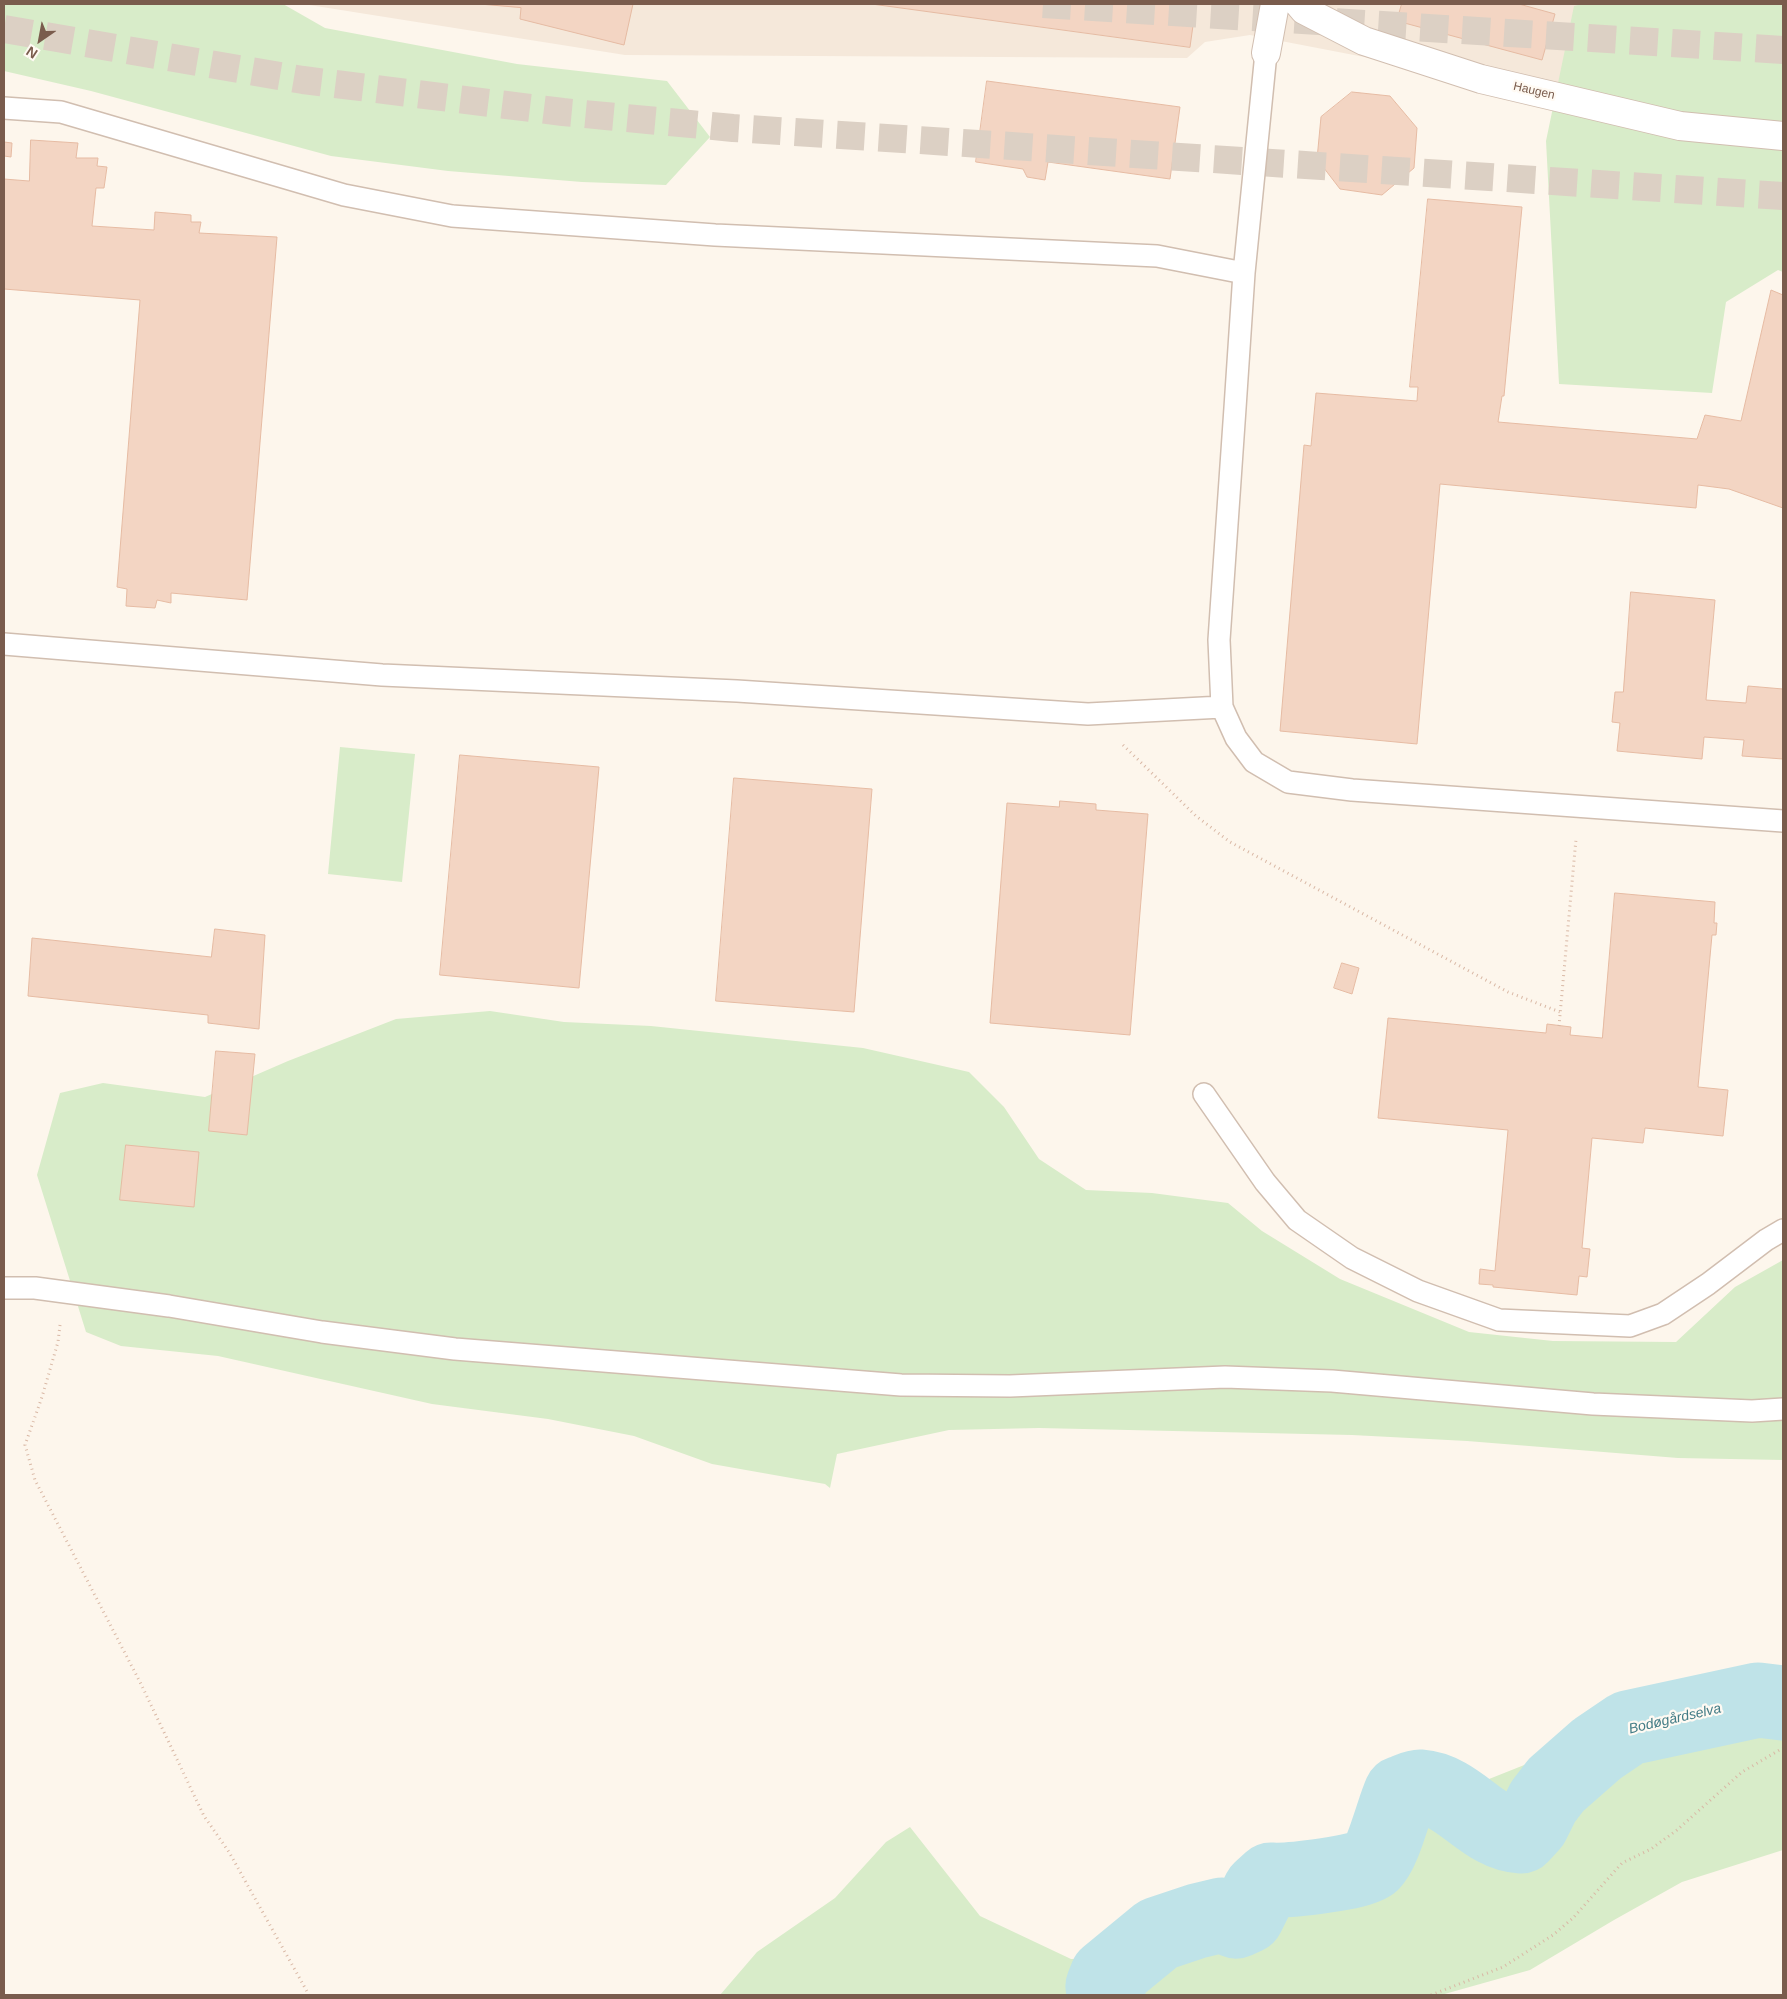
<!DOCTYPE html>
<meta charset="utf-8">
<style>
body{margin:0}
#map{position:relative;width:1787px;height:1999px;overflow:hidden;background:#fdf6ec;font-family:Helvetica,sans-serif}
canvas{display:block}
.frame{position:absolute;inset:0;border:5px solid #7a5c4d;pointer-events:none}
.north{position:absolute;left:15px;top:15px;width:50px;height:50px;-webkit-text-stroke:4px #fffaf3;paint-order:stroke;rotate:213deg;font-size:14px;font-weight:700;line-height:20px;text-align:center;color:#7a5c4d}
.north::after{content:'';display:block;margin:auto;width:18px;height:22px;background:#7a5c4d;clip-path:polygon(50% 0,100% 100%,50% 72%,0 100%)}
</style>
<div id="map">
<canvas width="1787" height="1999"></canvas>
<div class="frame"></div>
<div class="north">N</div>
</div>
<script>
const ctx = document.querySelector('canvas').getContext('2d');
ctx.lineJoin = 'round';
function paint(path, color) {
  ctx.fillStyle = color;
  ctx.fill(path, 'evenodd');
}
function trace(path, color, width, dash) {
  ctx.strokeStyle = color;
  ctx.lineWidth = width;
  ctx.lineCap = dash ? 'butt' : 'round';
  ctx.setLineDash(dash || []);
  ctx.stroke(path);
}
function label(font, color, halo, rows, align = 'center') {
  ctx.font = font + ' Helvetica,sans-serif';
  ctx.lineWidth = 4.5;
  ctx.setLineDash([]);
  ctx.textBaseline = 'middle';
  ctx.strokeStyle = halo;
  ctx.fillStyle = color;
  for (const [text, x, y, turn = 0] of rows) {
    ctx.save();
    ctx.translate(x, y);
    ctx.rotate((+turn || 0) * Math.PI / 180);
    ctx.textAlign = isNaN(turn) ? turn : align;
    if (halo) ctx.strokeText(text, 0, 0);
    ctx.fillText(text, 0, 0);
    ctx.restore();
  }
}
paint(new Path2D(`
 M303,4H1783V148L1385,61L1250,35L1205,42L1187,58L625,55Z`), '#f5e8da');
paint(new Path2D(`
 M4,4H283L325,28L517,64L667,81L710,137L666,185L582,182L448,171L331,156L91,91L4,71Z
 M1582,4H1783V272L1778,270L1726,302L1712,393L1559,384L1546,141L1574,6Z
 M340,747L415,754L402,882L328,874Z
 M490,1011L564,1022L651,1026L863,1048L969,1072L1004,1107L1039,1159L1086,1190L1152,1193L1228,1203L1262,1231L1340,1279L1469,1332L1553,1341L1676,1342L1735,1287L1783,1260V1460L1678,1458L1467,1441L1352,1435L1039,1428L949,1430L837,1454L830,1488L825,1484L712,1464L634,1436L548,1419L432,1404L218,1356L121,1346L86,1332L37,1175L60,1093L103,1083L205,1097L288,1061L396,1019Z
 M1783,1676V1850L1682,1882L1614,1920L1530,1970L1441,1995H720L757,1952L835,1898L886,1842L910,1827L980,1916L1071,1959L1169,1955L1393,1824L1479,1783L1587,1740Z`), '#d8ecc9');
trace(new Path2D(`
 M1108,1995L1103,1986L1107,1976L1158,1934L1197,1921L1222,1915L1236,1921L1247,1916L1260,1890L1271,1880C1287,1881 1363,1873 1372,1863C1384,1851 1393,1811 1401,1793C1407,1791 1414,1787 1420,1787C1460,1790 1482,1834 1521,1836L1532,1824L1543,1802L1556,1785L1597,1749L1628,1728L1758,1700L1783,1703`), '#bfe3e8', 75);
const building = new Path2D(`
 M480,4H633L624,45L520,19L521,8Z
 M872,4H1196L1190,47Z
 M1402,4H1519L1555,14L1542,60L1397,21Z
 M987,81L1180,107L1170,179L1048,162L1045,180L1027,177L1023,169L976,162Z
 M1352,92L1390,96L1417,128L1414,168L1382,195L1340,189L1317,159L1321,117Z
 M31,140L78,143L76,158H98L97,166L107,167L104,188H96L92,226L154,230L155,212L191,215V222H201L199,233L277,237L247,600L171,593V603L157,600L155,608L126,606L127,589L117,587L140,300L4,289V179L29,181Z
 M4,142L12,143L11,157L4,156Z
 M1428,199L1522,207L1504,396H1502L1498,422L1697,439L1705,415L1741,421L1771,290L1783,295V508L1729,489L1698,485L1696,508L1440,484L1417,744L1280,731L1304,445L1311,446L1316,393L1417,401L1418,387H1410Z
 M1631,592L1715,600L1706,700L1746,703L1748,686L1783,689V759L1742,756L1744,740L1704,737L1702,759L1617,751L1620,723L1612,722L1615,692H1623Z
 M460,755L599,767L579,988L440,975Z
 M734,778L872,789L854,1012L716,1001Z
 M1060,801L1096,804V810L1148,814L1130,1035L990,1023L1007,803L1059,807Z
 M1615,893L1715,902L1714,923H1717L1716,935H1712L1698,1087L1728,1090L1723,1136L1645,1128L1643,1143L1592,1138L1582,1248L1590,1249L1587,1277L1579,1276L1577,1295L1493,1287V1285L1479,1284L1480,1269L1495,1271L1508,1130L1378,1118L1388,1018L1546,1033L1547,1024L1571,1027L1570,1035L1602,1038Z
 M215,929L265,935L259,1029L208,1023V1015L28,996L32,938L211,957Z
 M1342,963L1359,968L1352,994L1334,988Z
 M216,1051L255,1054L247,1135L209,1131Z
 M126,1145L199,1152L194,1207L120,1200Z`);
paint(building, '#f3d5c3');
trace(building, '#e6bba3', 1);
trace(new Path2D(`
 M1043,4L1783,50
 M4,29L303,80L563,112L733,128L1783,196`), '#dcd0c4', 28, [28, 14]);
const service = new Path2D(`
 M1266,53L1244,273L1235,408L1219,640L1222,707L1236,738L1254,762L1288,782L1352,790L1783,821
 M4,108L61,112L344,195L452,216L715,235L1157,256L1244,273
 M4,644L382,675L737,691L1088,714L1222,707
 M1204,1094L1265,1182L1297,1220L1352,1258L1418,1291L1499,1320L1630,1326L1663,1314L1708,1284L1766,1240L1783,1230
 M4,1288H35L169,1306L322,1332L455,1349L901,1385L1010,1386L1225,1377L1332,1381L1593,1404L1752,1411L1783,1409`);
const minor = new Path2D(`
 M1299,4L1304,10L1364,41L1481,79L1680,126L1783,136
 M1266,53L1275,4`);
trace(service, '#d1beb0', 24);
trace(minor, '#d1beb0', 30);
trace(new Path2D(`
 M1123,745L1196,816L1230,842L1508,992L1560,1012
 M1559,1026L1576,839
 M60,1325L58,1342L42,1397L25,1445L35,1480L141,1684L204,1816L229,1852L309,1995
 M1431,1995L1503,1967L1553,1935L1573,1918L1622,1863L1651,1849L1677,1830L1742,1772L1783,1748`), '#d9b8a5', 3, [1, 4]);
trace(service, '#fff', 21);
trace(minor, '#fff', 28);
label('12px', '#7a5c4d', '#fffaf3', [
 ["Haugen",1534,91,13]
]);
label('italic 14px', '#437c86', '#fffaf3', [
 ["Bodøgårdselva",1675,1719,-13]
]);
</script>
